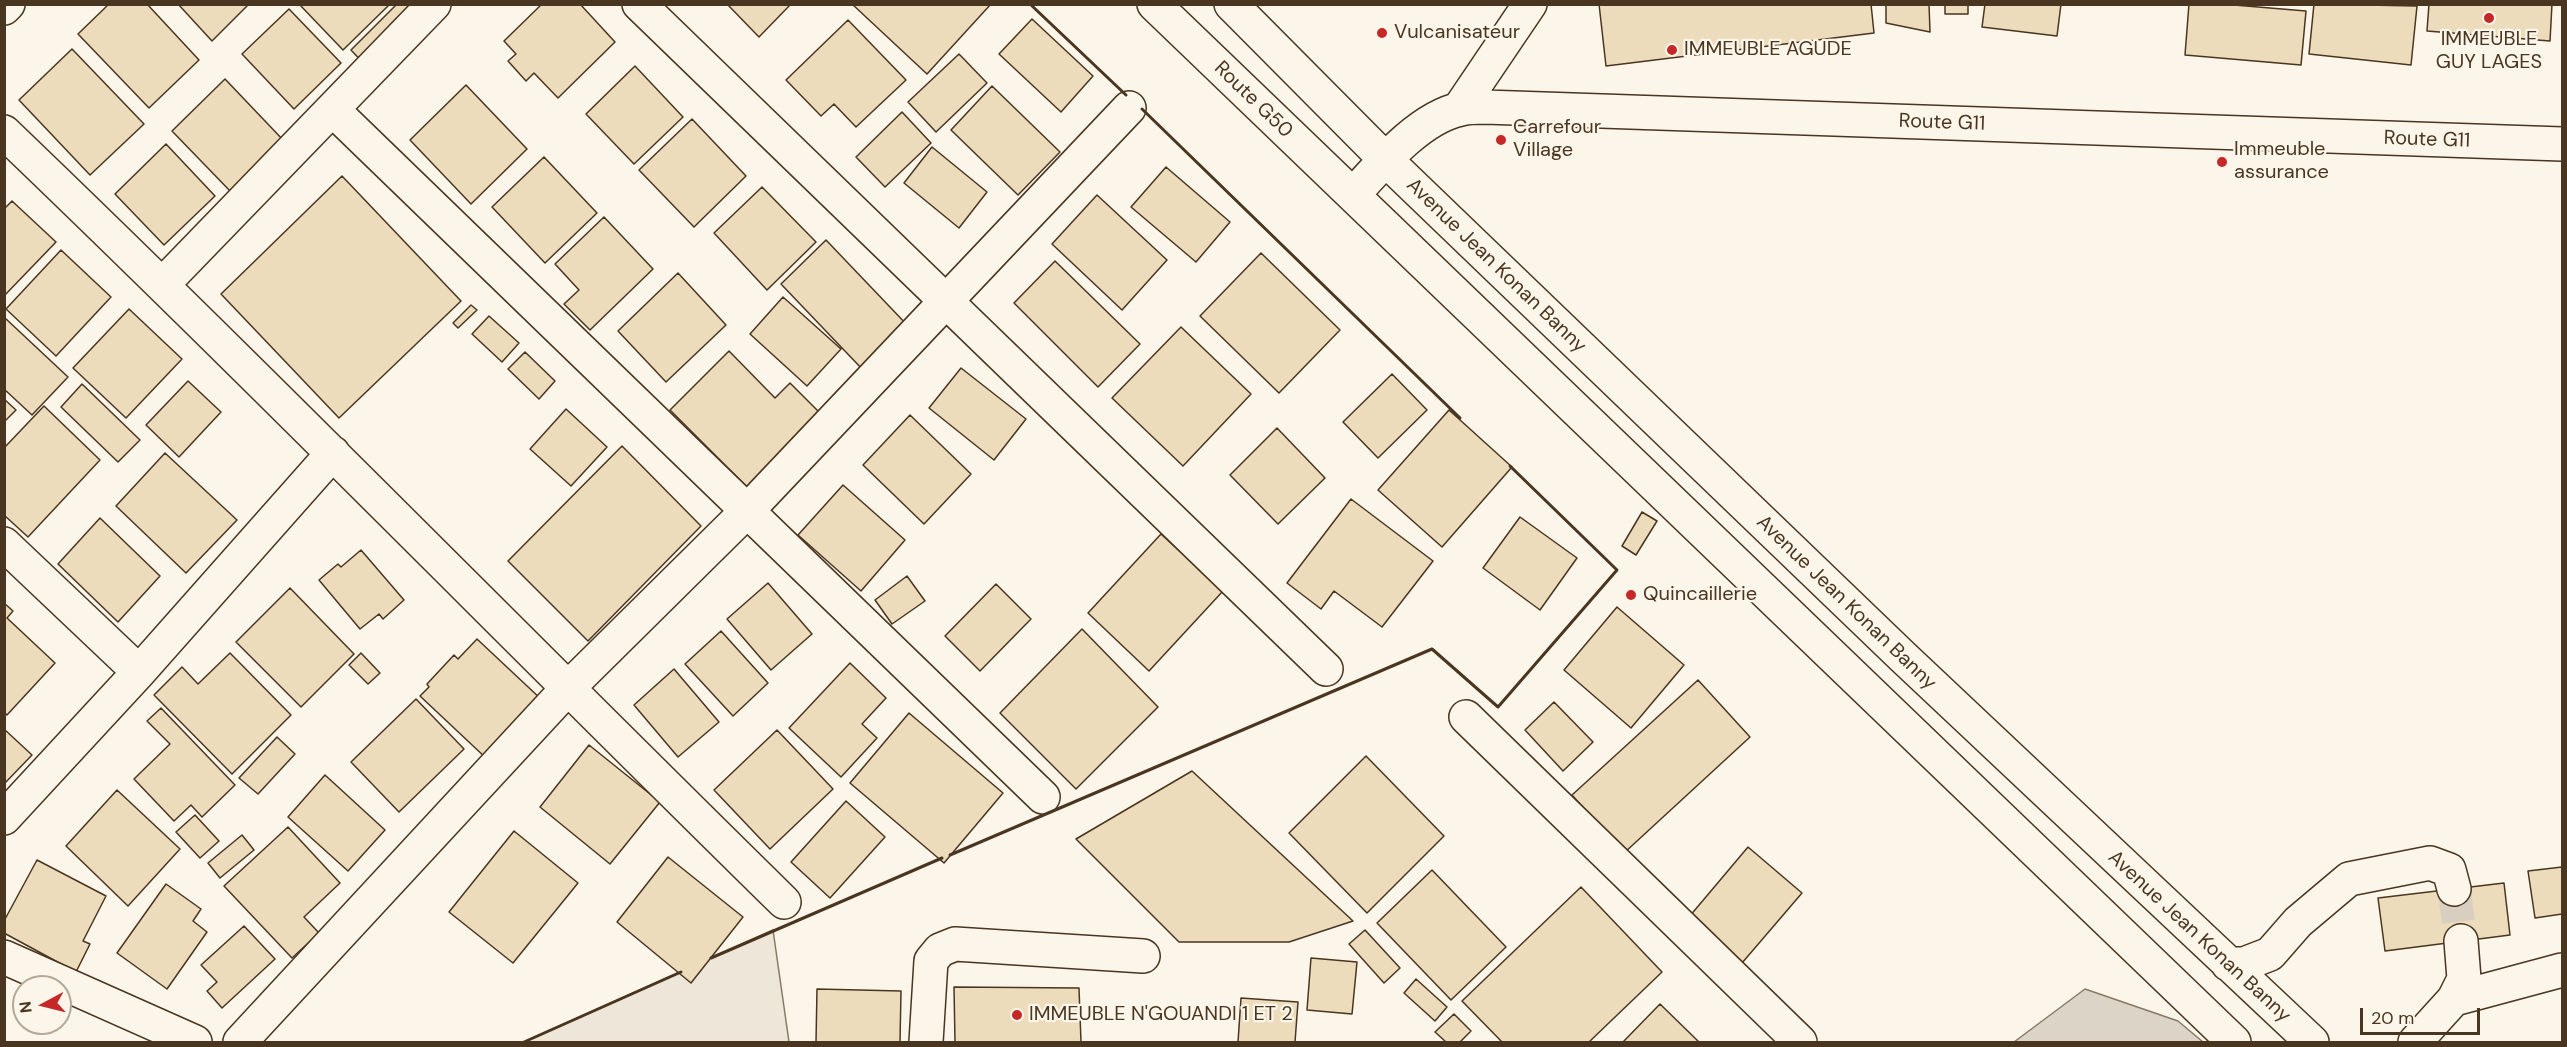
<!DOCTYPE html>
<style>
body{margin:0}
#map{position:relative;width:2567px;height:1047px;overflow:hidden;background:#fbf6e9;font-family:"DM Sans",sans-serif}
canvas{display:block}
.frame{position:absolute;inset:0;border:6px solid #4a3520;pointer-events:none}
.north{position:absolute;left:12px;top:975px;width:60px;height:60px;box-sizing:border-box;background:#fbf6e9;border:2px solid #b4a999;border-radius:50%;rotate:263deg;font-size:16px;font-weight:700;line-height:24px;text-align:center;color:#4a3520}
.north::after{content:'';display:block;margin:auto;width:21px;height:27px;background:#c62828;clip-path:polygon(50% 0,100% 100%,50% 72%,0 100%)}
.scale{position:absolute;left:2360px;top:1008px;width:120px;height:27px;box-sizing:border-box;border:3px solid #4a3520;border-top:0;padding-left:8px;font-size:18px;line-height:21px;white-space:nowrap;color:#4a3520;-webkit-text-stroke:4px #fbf6e9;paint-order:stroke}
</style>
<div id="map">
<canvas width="2567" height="1047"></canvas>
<div class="frame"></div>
<div class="north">N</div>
<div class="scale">20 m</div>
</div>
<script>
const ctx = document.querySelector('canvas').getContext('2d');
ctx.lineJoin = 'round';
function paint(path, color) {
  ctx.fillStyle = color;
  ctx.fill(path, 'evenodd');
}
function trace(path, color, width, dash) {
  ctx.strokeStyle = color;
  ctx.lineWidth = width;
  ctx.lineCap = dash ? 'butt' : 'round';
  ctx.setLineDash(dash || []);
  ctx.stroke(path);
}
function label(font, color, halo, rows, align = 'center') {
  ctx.font = font + ' "DM Sans",sans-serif';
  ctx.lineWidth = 4.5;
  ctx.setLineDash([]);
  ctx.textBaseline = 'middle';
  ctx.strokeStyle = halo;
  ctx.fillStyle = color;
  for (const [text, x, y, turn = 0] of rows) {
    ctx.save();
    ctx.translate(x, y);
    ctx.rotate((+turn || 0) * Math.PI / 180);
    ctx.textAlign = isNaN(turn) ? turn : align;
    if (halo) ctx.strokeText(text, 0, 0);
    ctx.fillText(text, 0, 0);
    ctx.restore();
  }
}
const green = new Path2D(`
 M773,930L789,1042H524Z`);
paint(green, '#ede6d9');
trace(green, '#887966', 1.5);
const water = new Path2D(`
 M2085,989L2178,1021L2203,1042H2014Z`);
paint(water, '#dcd4c6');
trace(water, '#887966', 1.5);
const building = new Path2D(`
 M109,4H147L199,60L149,108L78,34Z
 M178,4H249L212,41Z
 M299,4H390L343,50Z
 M397,4H417L367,67L351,50Z
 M542,4H580L615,42L558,98L534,73L526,81L508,61L516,54L504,41Z
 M727,4H791L759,37Z
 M852,4H991L927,74Z
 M1599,4H1871L1874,33L1606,66Z
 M1886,4H1929L1930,32L1886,23Z
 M1945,4H1968V14H1945Z
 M1985,4H2061L2057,36L1982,27Z
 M2189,4H2222L2306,11L2301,65L2185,55Z
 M2314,4L2417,6L2411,65L2309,54Z
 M2429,4H2552L2550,41L2427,31Z
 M289,9L341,63L294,109L242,54Z
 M1032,19L1093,76L1061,112L999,54Z
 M848,20L906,80L856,127L834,104L821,116L786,80Z
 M72,49L144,124L90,175L19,100Z
 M959,54L987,83L936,132L908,102Z
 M635,66L683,117L634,164L586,114Z
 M225,79L285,142L232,193L172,131Z
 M466,85L527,149L471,204L410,140Z
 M992,86L1060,152L1018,195L951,130Z
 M902,112L931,143L885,187L856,157Z
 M692,119L746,176L694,227L639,170Z
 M166,144L215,196L164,245L115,194Z
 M932,147L987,192L959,228L904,183Z
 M544,157L597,213L545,263L492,207Z
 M1166,167L1230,222L1196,262L1131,207Z
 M342,176L461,301L339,418L221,294Z
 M762,187L816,242L767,290L714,233Z
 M1097,195L1167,260L1122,310L1052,244Z
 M12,201L56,242L4,296V209Z
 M604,217L653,269L590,330L564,304L579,290L555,264Z
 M826,240L910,328L864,371L781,284Z
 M61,250L111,297L56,356L6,309Z
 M1261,253L1340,330L1279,393L1200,316Z
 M1055,261L1140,344L1098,387L1014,303Z
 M678,273L726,325L666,382L618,331Z
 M783,297L841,349L807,386L750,334Z
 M471,305L477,310L458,328L453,323Z
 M129,309L182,359L126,418L73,368Z
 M489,316L519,343L502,362L472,334Z
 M5,318L68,377L32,415L4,389Z
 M1181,327L1251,394L1183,466L1112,398Z
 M729,351L775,398L790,383L820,413L747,487L670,410Z
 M525,352L555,381L539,399L508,369Z
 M961,368L1026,419L994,460L929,408Z
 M1392,374L1427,410L1378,458L1343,422Z
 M188,381L221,412L179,457L146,425Z
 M82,384L140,440L118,462L61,407Z
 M4,399L16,410L4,422Z
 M44,406L100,460L28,537L4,515V448Z
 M566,409L607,447L571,486L530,449Z
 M1449,410L1512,467L1442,547L1378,490Z
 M910,415L971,474L924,524L863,465Z
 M1277,428L1325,478L1278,524L1230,475Z
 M622,446L701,526L588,641L508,561Z
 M165,453L237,520L186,573L116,506Z
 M843,485L905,540L861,591L798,535Z
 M1351,499L1433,561L1382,627L1334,591L1321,609L1287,583Z
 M1642,512L1657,521L1636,555L1622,546Z
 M1520,517L1577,558L1540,610L1483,568Z
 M100,518L160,576L118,622L58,564Z
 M1161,534L1223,591L1149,671L1088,613Z
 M361,550L404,600L383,619L379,614L360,629L319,580L338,564L341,567Z
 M907,576L925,601L892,624L875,600Z
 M768,583L812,634L771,670L727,619Z
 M996,584L1031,619L980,671L945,636Z
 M290,588L354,654L301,707L236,642Z
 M4,603L13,611L7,618L55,663L7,715L4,712Z
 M1617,607L1684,665L1631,728L1564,670Z
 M1082,629L1158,707L1076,789L1000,713Z
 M721,631L768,683L733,716L685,664Z
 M477,639L542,700L487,759L420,696L429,687L427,684L454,655L458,659Z
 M230,653L291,715L232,774L154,695L182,667L198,684Z
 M361,653L380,673L368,684L349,665Z
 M850,663L886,698L862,724L877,738L841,777L789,728Z
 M674,669L719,722L678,757L634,705Z
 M1698,680L1750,737L1624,853L1572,795Z
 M416,699L464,749L399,812L351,762Z
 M1554,702L1593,742L1563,771L1525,730Z
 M161,708L235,785L202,817L191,805L174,821L134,779L170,744L147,721Z
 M909,713L1003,793L944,863L850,783Z
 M4,729L32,755L4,784Z
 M777,730L833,789L770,849L714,790Z
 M277,737L295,754L258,794L239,778Z
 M589,745L660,802L610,864L540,807Z
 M1366,756L1444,836L1367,913L1289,833Z
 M1192,771L1353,921L1289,942H1179L1076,839Z
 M325,775L385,830L348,871L288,817Z
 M117,790L180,849L128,906L66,846Z
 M846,801L885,837L830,898L791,862Z
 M195,815L219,841L200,858L176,832Z
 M288,827L340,883L304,917L319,933L292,958L224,886Z
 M514,831L578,883L513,963L449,912Z
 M242,835L254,850L220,878L208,863Z
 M1748,847L1802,893L1742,963L1689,917Z
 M668,857L743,917L691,983L617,922Z
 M37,860L106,896L83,941L90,944L76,972L4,933V921Z
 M2562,867V914L2535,918L2528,871Z
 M1432,870L1506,947L1451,1000L1377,923Z
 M2504,883L2510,935L2385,951L2378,898Z
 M166,884L201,909L193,921L207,932L167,989L117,953Z
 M1581,887L1662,972L1589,1042H1502L1462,1001Z
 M244,926L275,959L222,1008L207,991L217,982L201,965Z
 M1365,930L1400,968L1384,983L1349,944Z
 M1311,958L1357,962L1352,1014L1307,1010Z
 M1416,979L1447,1007L1435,1021L1404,993Z
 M954,987L1079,988L1081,1042H955Z
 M817,989L901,991L900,1042H816Z
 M1241,998L1298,1002L1295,1042H1238Z
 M1660,1004L1699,1042H1623Z
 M1454,1014L1471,1031L1460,1042H1446L1435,1032Z`);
paint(building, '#ecdcbc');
trace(building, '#4a3520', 1.5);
trace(new Path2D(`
 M2454,889L2461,941`), '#d8cfc1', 33, [33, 16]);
const minor = new Path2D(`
 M639,4L1326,669
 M1154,4L2234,1042
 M1231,4L1385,159L1902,656L2312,1042
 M4,8L8,4
 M1459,109L1530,4
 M333,110L1043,797
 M4,132C268,385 523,646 784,902
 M1353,195C1380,165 1420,117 1461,109C1469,107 1477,107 1485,107L2562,144
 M163,284L434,4
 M4,544L139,672
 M1466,717L1800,1042
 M4,818L139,672L333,453
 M4,957L195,1042
 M2228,964H2244L2270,954L2298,922L2349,879L2430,863L2449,870L2454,889
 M2454,999L2562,970
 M240,1042L567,689L747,511L1129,108
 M926,1042L931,961L940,950L955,944L1143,956
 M2415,1042L2454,999L2464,979L2461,941`);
trace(minor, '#4a3520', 36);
trace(minor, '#fbf6e9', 33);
trace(new Path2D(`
 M1030,4L1126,95
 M1142,109L1460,418
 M950,855L1432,649L1498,707L1617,570L1510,466
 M711,958L942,858
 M524,1042L681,972`), '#4a3520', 3);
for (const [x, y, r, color] of [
 [2489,18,6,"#c62828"],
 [1382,33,6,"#c62828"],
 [1672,50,6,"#c62828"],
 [1501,140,6,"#c62828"],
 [2222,162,6,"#c62828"],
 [1631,595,6,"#c62828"],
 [1017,1015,6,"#c62828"]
]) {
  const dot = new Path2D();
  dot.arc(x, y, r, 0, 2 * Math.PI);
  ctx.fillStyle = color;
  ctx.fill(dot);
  trace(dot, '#fbf6e9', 2);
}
label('20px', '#4a3520', '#fbf6e9', [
 ["Vulcanisateur",1394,33],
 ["IMMEUBLE",2489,40,"center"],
 ["GUY LAGES",2489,63,"center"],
 ["IMMEUBLE AGUDE",1684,50],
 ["Carrefour",1513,128],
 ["Village",1513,151],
 ["Immeuble",2234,150],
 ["assurance",2234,173],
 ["Quincaillerie",1643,595],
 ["IMMEUBLE N'GOUANDI 1 ET 2",1029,1015]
], 'left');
label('20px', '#4a3520', '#fbf6e9', [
 ["Route G50",1253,100,44],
 ["Route G11",1942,123,2],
 ["Route G11",2427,140,2],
 ["Avenue Jean Konan Banny",1496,266,44],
 ["Avenue Jean Konan Banny",1846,603,44],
 ["Avenue Jean Konan Banny",2199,937,43]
]);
</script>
